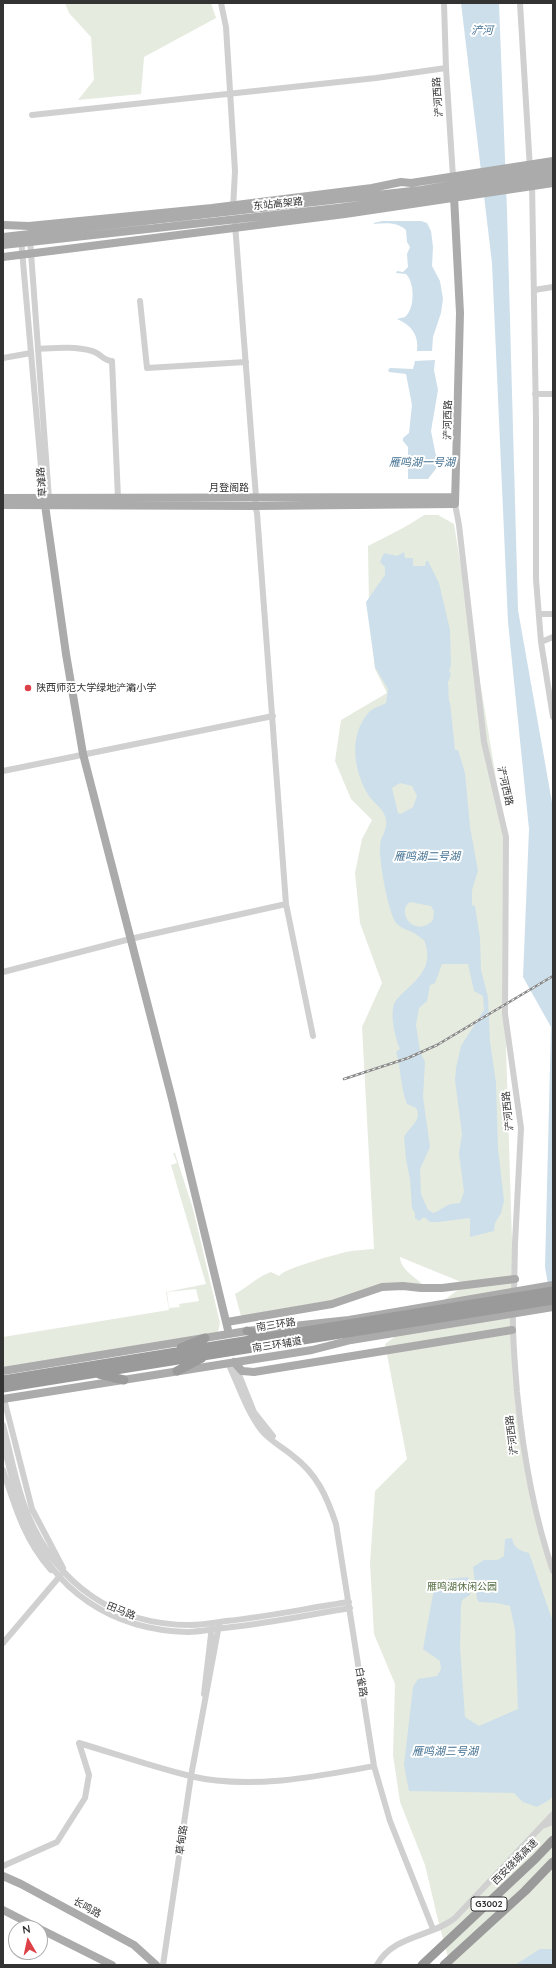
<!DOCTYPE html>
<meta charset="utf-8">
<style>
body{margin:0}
#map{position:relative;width:556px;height:1968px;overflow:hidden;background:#fff;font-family:Quicksand,sans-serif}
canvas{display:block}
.frame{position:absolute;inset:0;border:4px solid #333;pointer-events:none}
.north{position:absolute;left:8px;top:1920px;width:40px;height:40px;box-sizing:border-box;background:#fff;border:1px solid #adadad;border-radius:50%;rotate:351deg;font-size:11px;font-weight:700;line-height:16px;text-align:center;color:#333}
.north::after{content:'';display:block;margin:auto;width:14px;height:18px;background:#dd4148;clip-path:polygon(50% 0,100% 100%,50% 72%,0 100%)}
</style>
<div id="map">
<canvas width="556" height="1968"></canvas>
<div class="frame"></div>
<div class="north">N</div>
</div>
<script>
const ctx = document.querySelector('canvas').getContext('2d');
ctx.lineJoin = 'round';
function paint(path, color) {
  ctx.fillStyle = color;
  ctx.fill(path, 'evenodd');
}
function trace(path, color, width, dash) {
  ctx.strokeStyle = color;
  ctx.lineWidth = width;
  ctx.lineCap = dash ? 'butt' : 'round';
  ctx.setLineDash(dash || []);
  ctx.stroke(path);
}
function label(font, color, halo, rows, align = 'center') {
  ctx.font = font + ' Quicksand,"Noto Sans SC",sans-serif';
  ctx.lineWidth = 4;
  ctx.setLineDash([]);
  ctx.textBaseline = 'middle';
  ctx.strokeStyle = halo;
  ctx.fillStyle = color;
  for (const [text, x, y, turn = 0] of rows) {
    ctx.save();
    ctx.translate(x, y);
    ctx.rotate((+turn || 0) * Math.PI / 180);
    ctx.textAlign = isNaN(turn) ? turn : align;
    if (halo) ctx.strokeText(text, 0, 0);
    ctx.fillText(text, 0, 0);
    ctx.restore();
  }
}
paint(new Path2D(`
 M65,3H211L216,18L144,57L141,94L78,100L94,80L91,37L69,13Z
 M424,515H438L454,524L505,833V1014L516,1371L522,1444L553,1571V1965H450L438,1920L425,1865L400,1802L393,1755L395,1684L374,1634L370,1563L375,1491L407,1459L385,1344L466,1284L400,1257C400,1269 416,1278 425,1286L380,1285L333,1300L241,1316L235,1294C248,1287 257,1277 271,1272L279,1276C285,1268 334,1255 346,1252C355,1250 365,1250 374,1249L362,1027L382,983L360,923L355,873L362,839L372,820L351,799L335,761L341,720L387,693L375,669L369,603L368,546C387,536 407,527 424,515Z
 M173,1153H175L193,1209L220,1323L218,1332L3,1368V1337L169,1310L166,1292L206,1284L171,1165L177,1163ZM196,1289L199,1301L179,1304L180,1307L169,1308L167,1292Z`), '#e5ebdf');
paint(new Path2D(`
 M461,3H499L507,211L518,610L553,808V1314L545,1267L551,1027L523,977L529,829L508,622L492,263Z
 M382,221H421L427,223L431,231L433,247L432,266L440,281L443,299L441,313L433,337L432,351H417C419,336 412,325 397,319L405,317C415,309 415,283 406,274L396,273L397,271L403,272L408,267L407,254L410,247L407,242L406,230C397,222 386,223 374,224V223Z
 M435,360L434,370L438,390L431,431L438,466L428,479H408V447L403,441V438L409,433L412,405L406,374L389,372L388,370L390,368L413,369L415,361Z
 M404,552L405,558H413V566H425L426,561H428L439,583L450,630L451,665L449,672L451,673L449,681H448L449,702H450L455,750H458L465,773L470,827L478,871L472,890V905L475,906L480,938L481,970L488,997L490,1042L496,1083L498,1148L504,1201L501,1213L495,1223L494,1231L470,1237V1218L438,1222H430L424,1217L419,1221L415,1218V1213L412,1208L410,1179L406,1159L404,1137C409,1127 423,1120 416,1108L407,1104C400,1086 401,1067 396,1052L400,1049C395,1038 390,1016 394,1004C396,999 402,994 406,990C423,975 433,962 424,940C420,938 418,935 414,933C408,930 402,929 396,923C388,912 379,861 380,846C380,837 388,830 386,820C385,810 375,804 369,796C353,771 348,734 370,711C375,707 381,706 386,703L388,689L375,667L366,602L385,575V567L380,562L384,553L397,556ZM400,783L412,786L417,796L413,807L401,814L398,813L392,788ZM410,902L431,906L434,911L433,920C415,939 395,912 410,902ZM442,964H468L474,991L483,996L484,1010L461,1046L456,1068L455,1080L462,1134L459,1153L464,1192L460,1203L450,1204L434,1213L428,1210L421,1194L420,1169L430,1147L423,1097L425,1062L420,1051L416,1025L419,1008L427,1001L430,985L435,983Z
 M512,1538C514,1549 519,1550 529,1553L553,1622V1796L549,1800L537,1807L523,1802L514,1793L409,1791L404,1765L413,1687L418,1679L437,1676L441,1669L440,1661L423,1649L434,1589L449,1579L468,1577L471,1586L470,1595L462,1600L461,1606L460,1647L465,1717L479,1726L518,1709L515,1630L510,1606L497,1603L479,1602L477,1599L473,1567L484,1560H498L504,1556L505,1539Z
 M540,1949H553V1965H515Z`), '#cddfea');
trace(new Path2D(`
 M221,3L226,27L235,171L233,209
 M444,3L446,68L453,177
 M520,3L530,169
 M32,115L376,78L446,68
 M532,182L536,419V579L541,642L553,717
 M235,224L256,497L255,506L257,513L286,904L313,1036
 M21,239L44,501
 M30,239L49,499L48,501
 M534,290L553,287
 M140,301L147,368L246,362
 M38,349C56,348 74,346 92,351C100,353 104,361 112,361L118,498
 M3,358L31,353
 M535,394H553
 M455,504L459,525L484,742L506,837L505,1014L521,1128L515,1243L514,1294
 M539,614H553
 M541,642L553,637
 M3,771L273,716
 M3,972L130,939L286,904
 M513,1309C512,1337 515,1364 517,1392C523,1453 533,1513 553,1571
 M228,1363C239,1386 246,1410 262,1431C270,1441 284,1448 293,1456C317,1474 327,1497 336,1524L374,1766L390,1821L433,1929
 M236,1367L254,1412L273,1436
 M4,1399L32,1509L63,1568
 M3,1425C11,1454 16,1487 28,1515C57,1584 114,1625 190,1625C202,1625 214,1623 226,1621C267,1617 308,1608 349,1602
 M3,1443C10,1469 15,1495 25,1519C52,1591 112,1630 188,1632C200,1632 212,1629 224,1628C266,1624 308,1615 350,1608
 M3,1470C15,1507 25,1541 51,1570
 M3,1643L60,1576
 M204,1694L212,1626
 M79,1743C116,1754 153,1767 190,1776C248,1790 316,1777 374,1766
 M542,1826L553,1822
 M3,1866L57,1842L85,1798L89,1775L79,1743
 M163,1965L191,1776L219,1625
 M377,1965C393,1935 432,1937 455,1918L553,1814`), '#d0d0d0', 6);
trace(new Path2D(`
 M3,225L29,226L212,208L372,188L401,182L411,183L553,161
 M3,237L421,190L553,168
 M3,245L337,208L445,194L553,175
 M3,257L345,214L553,183
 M3,498L455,497
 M3,505L255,506L455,504L460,313L453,177
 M45,505L66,654L83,754L172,1099L229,1334
 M227,1322L332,1304L382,1287L403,1286L421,1288H442L515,1279
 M234,1362L242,1371L254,1372L512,1330
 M3,1371L247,1331L349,1320L553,1285
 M3,1399L312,1350L351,1340L553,1307
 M3,1876L21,1884L134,1945L156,1965
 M3,1910L38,1928
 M40,1929L112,1965`), '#ababab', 8);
trace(new Path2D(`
 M247,1331L267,1336
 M181,1348L205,1338
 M177,1371L202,1358
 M99,1374L124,1380
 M3,1380L553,1291
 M3,1388L553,1300
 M422,1965L535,1859L553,1840
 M444,1965L525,1891L553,1862`), '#9a9a9a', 9);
const rail = new Path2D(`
 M344,1079L408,1058L437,1045L553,976`);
trace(rail, '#888', 2.5);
trace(rail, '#fff', 1, [3]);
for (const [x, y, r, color] of [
 [28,688,4,"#dd4148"]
]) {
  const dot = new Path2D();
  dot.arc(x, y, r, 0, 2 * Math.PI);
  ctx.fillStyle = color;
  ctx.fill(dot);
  trace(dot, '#fff', 1.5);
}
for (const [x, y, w] of [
 [489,1904,36]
]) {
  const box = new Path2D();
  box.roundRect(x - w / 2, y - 7, w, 14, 3);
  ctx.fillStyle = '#fff';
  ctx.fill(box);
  trace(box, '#333', 1);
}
label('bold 9px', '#333', null, [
 ["G3002",489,1904]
]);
label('10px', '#333', '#fff', [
 ["浐河西路",438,97,-94],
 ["东站高架路",278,204,-6],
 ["浐河西路",448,420,-89],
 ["草滩路",42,482,-95],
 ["月登阁路",229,488],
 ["浐河西路",505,786,77],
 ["浐河西路",508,1111,-96],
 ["南三环路",276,1325,-9],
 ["南三环辅道",277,1345,-9],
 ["浐河西路",512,1435,-97],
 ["田马路",121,1611,22],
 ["白雀路",361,1682,81],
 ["草甸路",182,1840,-82],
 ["西安绕城高速",515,1862,-45],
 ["长鸣路",87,1908,29]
]);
label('10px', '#333', '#fff', [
 ["陕西师范大学绿地浐灞小学",36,688]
], 'left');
label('10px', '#556d41', '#fff', [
 ["雁鸣湖休闲公园",462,1587]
]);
label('italic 11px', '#437192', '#fff', [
 ["浐河",482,31],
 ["雁鸣湖一号湖",422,463],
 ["雁鸣湖二号湖",427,857],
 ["雁鸣湖三号湖",445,1752]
]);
</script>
